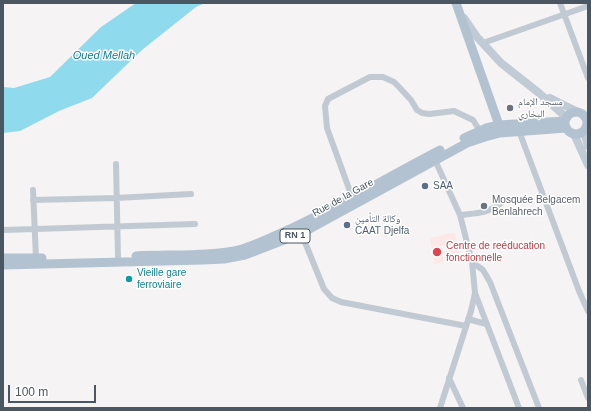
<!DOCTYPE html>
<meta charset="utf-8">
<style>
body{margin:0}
#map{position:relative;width:591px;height:411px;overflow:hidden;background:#f5f3f3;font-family:Helvetica,sans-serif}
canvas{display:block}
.frame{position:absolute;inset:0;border:4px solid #4a5661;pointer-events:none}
.scale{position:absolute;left:8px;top:385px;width:88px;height:18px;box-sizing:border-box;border:2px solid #4a5661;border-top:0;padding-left:5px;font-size:12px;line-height:14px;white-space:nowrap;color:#4a5661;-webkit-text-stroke:3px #fff;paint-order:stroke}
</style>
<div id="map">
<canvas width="591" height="411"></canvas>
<div class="frame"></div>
<div class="scale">100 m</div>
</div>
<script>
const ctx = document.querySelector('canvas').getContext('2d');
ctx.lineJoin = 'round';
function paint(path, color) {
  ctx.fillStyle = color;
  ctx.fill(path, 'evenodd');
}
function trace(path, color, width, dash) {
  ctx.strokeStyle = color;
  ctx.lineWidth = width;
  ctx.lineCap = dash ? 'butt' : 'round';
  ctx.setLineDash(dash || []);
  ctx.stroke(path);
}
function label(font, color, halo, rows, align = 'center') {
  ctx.font = font + ' Helvetica,"Noto Naskh Arabic",sans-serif';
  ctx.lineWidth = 3;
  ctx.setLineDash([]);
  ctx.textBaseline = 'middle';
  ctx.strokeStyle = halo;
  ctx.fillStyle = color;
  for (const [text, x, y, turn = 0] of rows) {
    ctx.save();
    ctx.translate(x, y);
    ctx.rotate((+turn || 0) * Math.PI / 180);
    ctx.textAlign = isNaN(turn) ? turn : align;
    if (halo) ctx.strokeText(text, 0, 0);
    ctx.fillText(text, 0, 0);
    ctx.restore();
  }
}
paint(new Path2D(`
 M452,233H455L461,259L452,261L448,244L441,246L444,262L435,264L430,238Z`), '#fce8e6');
paint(new Path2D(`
 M136,3H205L196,7L142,50L92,98L59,111L20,131L3,133V87L14,88L50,77L101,27Z`), '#90daee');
trace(new Path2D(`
 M560,3L588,78
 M483,43L588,6
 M519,131L579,291L588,311
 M435,160L460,215L472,262L475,293L471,311L440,408
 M116,164L118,258
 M33,190L36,258
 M352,197L327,128L325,106L328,99L370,77H383L394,82L399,87L411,100L417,110L422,113L429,114L454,111L473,120L480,131
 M33,200L116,198L191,194
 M460,215C478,213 486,214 501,203
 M3,230L195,224
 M300,230L324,289L332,298L341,302L466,326
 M472,262L483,270L490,282L539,408
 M475,293L519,408
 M468,319L486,324
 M449,378L463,408
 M581,380L588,398`), '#c1cad2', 6);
trace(new Path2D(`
 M464,18L477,37L501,63L539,93L567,118
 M550,98L578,112
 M584,132L588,146
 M574,134L588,165`), '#c1cbd6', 8);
trace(new Path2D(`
 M456,3L499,125
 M565 123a11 11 0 1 1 22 0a11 11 0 1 1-22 0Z
 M464,138L486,128L499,125L565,121
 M136,256C170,254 210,257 242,249C259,244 276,235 292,228C343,204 390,176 440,150
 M3,258H42
 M3,265L203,260L224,259L245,255L302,233L467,143L485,137L500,133L566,128`), '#b3c2d1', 9);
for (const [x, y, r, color] of [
 [510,108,4,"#6b7280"],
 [425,186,4,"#5c6f8a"],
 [484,206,4,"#6b7280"],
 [347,225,4,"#5c6f8a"],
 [437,252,5,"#e0444e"],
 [129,279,4,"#0f9aa8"]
]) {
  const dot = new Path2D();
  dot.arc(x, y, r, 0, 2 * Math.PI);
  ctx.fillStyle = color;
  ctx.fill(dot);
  trace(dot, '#fff', 1.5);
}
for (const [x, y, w] of [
 [295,236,30]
]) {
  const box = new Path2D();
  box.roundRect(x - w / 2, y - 7, w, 14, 3);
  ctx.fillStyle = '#fff';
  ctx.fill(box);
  trace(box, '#4a5661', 1);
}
label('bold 9px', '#4a5661', null, [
 ["RN 1",295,236]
]);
label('10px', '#5b616d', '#fff', [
 ["مسجد الإمام",518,102],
 ["البخاري",518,114],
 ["Mosquée Belgacem",492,200],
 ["Benlahrech",492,212]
], 'left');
label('10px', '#4e5e75', '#fff', [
 ["SAA",433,186],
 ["وكالة التأمين",355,219],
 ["CAAT Djelfa",355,231]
], 'left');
label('10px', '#4a5661', '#fff', [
 ["Rue de la Gare",343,198,-29]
]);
label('10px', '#be3a42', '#fff', [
 ["Centre de reéducation",446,246],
 ["fonctionnelle",446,258]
], 'left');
label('10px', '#0d838f', '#fff', [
 ["Vieille gare",137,273],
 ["ferroviaire",137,285]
], 'left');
label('italic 11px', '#0c7c9b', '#fff', [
 ["Oued Mellah",104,56]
]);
</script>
